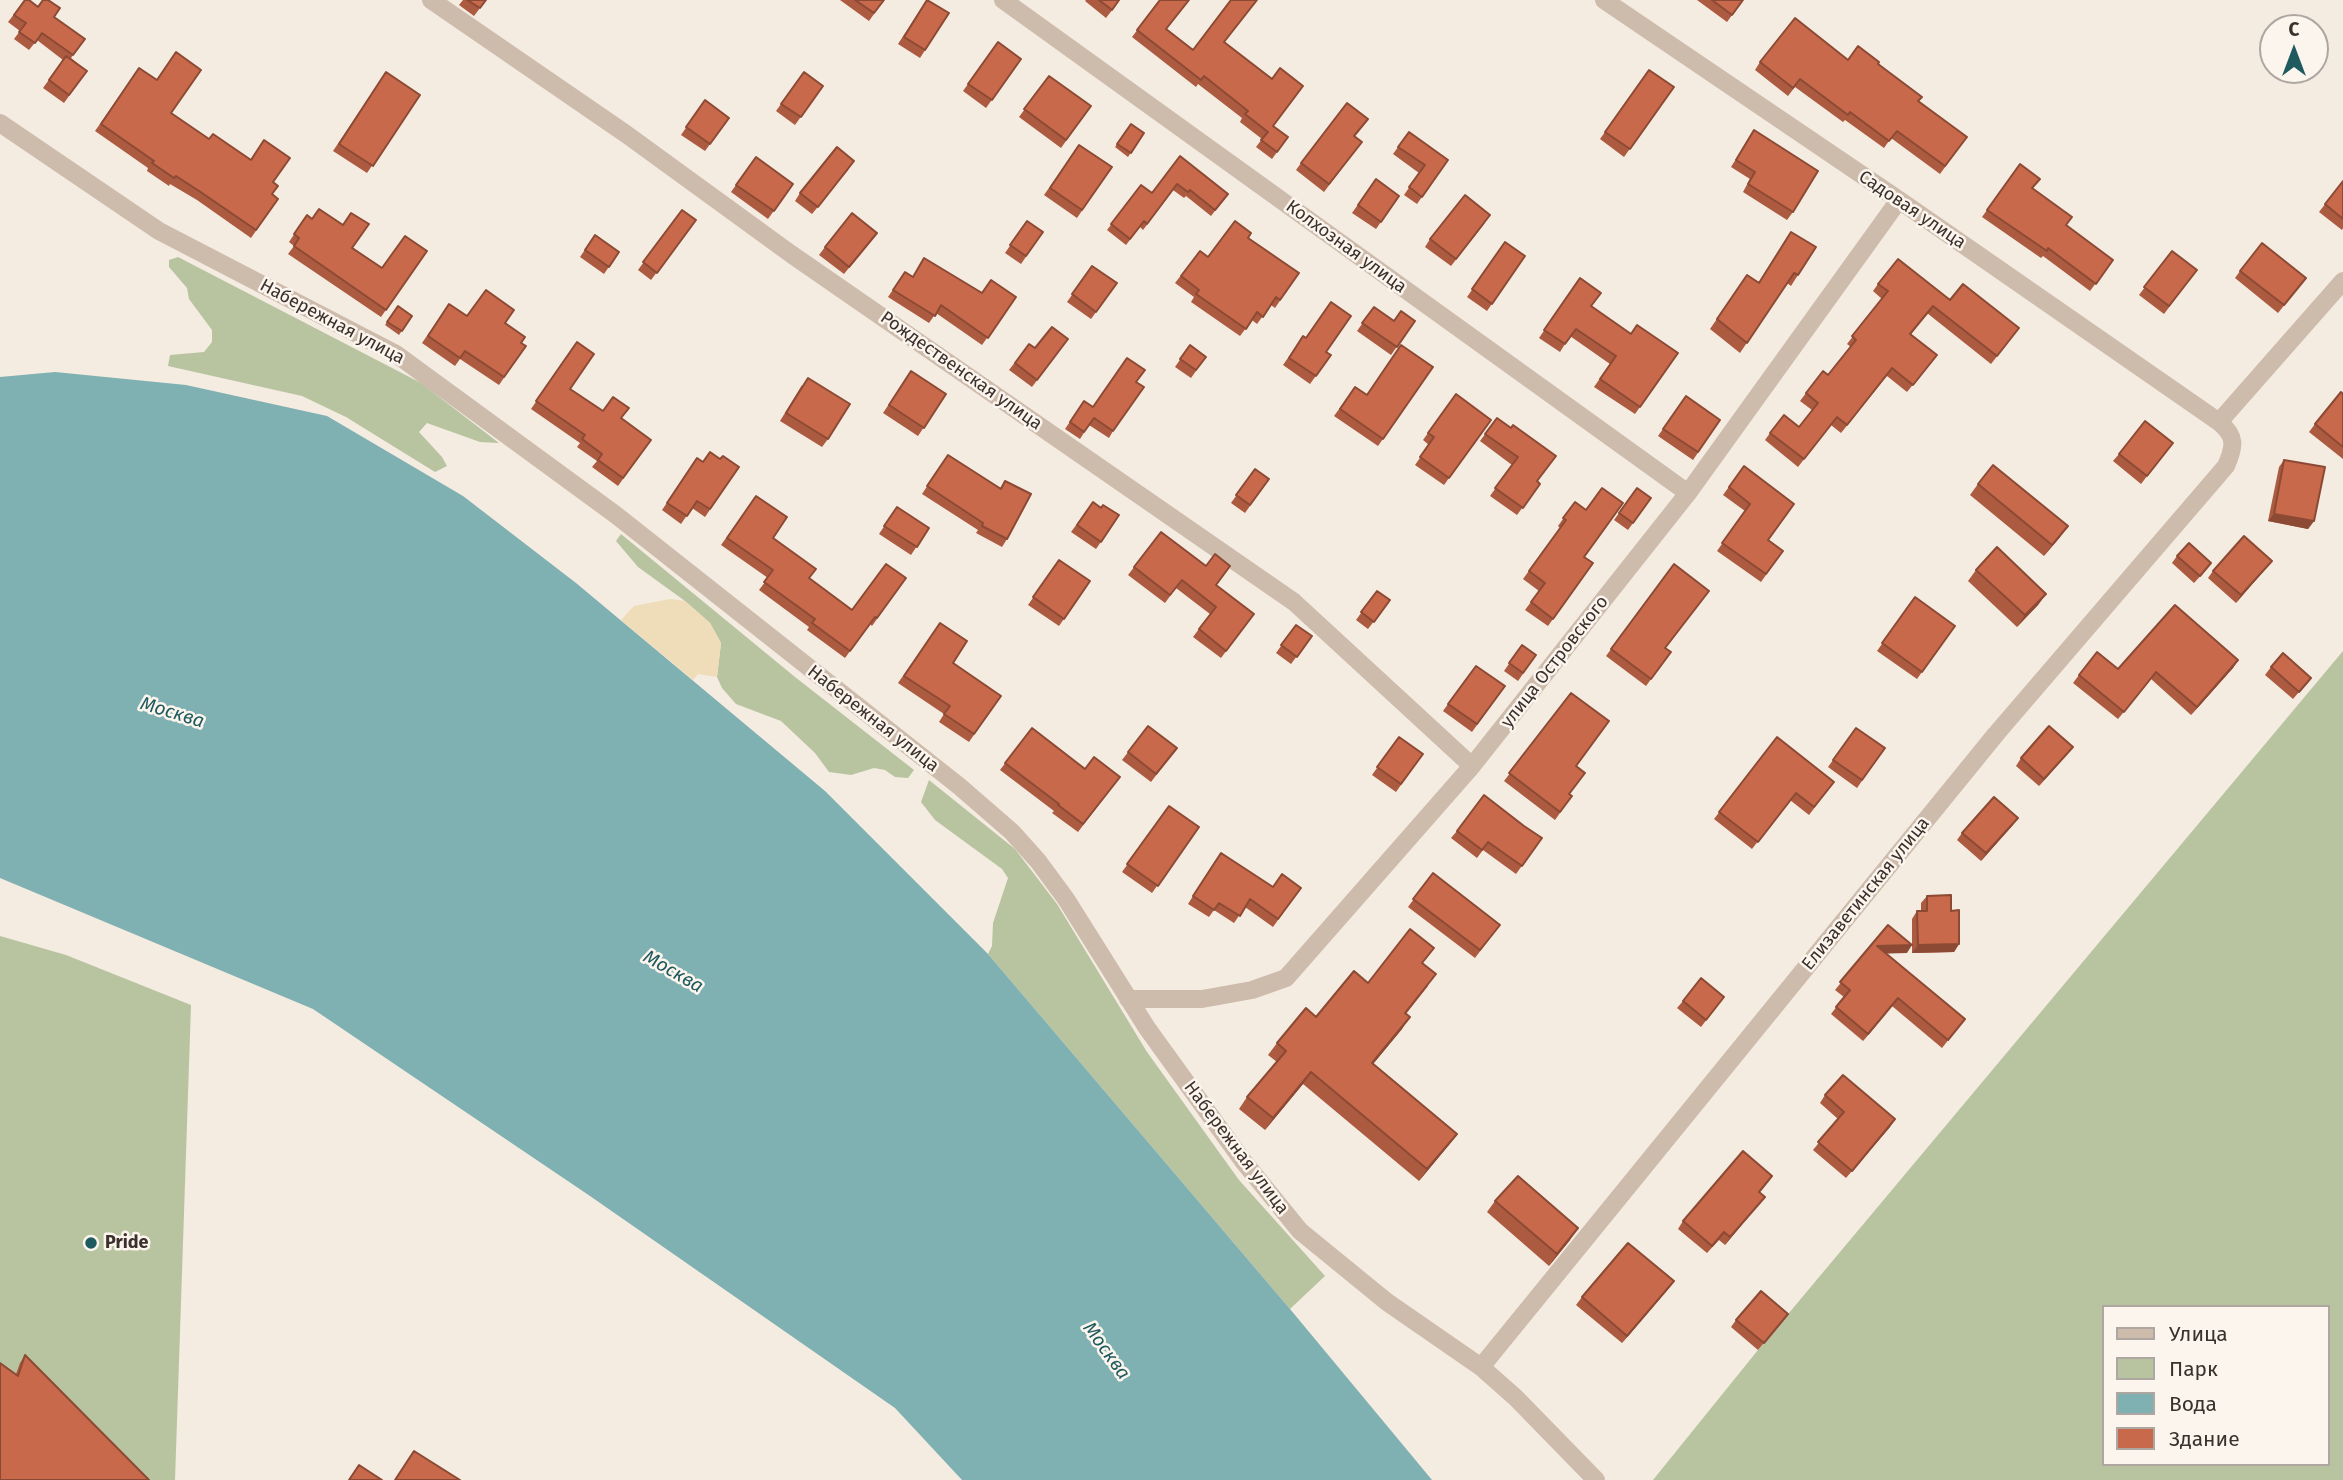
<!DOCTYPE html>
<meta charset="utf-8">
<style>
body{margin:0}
#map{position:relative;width:2343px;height:1480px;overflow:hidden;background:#f4ebe1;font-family:"Fira Sans",sans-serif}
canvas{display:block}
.legend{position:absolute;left:2102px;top:1305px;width:228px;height:161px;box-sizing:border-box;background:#fbf5ee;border:2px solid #aea6a0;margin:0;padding:9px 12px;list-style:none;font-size:21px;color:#3b302b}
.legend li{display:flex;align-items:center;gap:14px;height:35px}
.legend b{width:35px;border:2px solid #aea6a0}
.north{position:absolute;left:2259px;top:14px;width:70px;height:70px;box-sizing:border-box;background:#fbf5ee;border:2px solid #aea6a0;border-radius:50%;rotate:0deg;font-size:19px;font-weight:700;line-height:28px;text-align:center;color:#3b302b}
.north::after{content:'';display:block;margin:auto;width:24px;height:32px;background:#1f5a5e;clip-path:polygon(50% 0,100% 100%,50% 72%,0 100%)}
</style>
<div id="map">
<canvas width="2343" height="1480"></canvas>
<ul class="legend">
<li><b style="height:9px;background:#cdbbac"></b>Улица</li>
<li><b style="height:19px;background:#b8c4a0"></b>Парк</li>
<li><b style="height:19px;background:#7fb0b2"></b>Вода</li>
<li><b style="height:19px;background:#c8694b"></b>Здание</li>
</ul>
<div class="north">С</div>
</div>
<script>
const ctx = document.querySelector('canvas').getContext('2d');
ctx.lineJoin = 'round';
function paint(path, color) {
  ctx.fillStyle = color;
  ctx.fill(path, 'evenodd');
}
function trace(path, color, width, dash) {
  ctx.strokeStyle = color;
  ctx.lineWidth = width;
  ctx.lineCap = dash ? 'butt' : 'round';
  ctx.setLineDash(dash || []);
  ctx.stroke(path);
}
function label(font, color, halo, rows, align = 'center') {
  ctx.font = font + ' "Fira Sans",sans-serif';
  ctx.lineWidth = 5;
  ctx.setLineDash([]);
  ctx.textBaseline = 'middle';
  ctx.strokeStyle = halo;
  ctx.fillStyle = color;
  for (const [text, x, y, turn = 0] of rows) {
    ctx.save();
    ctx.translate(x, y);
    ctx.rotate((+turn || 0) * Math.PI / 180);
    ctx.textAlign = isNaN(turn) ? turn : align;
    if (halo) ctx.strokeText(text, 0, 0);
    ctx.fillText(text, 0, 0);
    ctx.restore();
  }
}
paint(new Path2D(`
 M178,257L421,383L499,443L480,442L427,423L419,432L442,457L447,466L435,472L346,417L302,396L168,366L170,355L204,352L212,342V330L189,299L187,288L169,267V260Z
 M621,534L795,677L914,770L908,778L895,777L885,770L874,768L851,775L829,772L815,753L781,721L736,704L722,688L717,677L721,643L710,623L685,601L638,567L616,541Z
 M2343,651V1480H1653L1758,1350ZM2103,1307H2327V1464H2103Z
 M929,780L1015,849L1057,904L1147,1052L1239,1180L1325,1276L1290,1309L988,954L992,946L993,923L1008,878L1002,869L935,820L921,802Z
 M0,936L66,955L191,1005L175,1480H0Z`), '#b8c4a0');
paint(new Path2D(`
 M670,599L685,601L710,623L721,643L717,677L698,674L693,680L621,620L634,606Z`), '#efdcb8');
paint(new Path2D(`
 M55,372L186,385L327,416L463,496L576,583L825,791L988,954L1290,1309L1432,1480H962L895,1408L590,1196L313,1009L0,878V377Z`), '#7fb0b2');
trace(new Path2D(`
 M431,0L626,134L791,254L1294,602L1472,766
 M1003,0L1688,493
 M0,123L159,231L396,354L616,515L959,786L1012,832L1038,861L1066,899L1147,1028L1243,1161L1300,1231L1387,1302L1481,1367L1516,1398L1596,1480
 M2219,422L2343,281
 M1128,999H1202L1252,990L1286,978L1472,766L1688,493L1899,200
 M1481,1367L1996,734L2226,466C2235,446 2236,436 2219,422L1899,200L1604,0`), '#cdbbac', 18);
paint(new Path2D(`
 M25,0L54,17L85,39L71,58L87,71L64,103L43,88L63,60L37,40L29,50L14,39L20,31L8,22Z
 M463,0H486L474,16L459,5Z
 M840,0H884L869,21Z
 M1086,0H1120L1106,18L1085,1Z
 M1160,0L1166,30L1193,50L1225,42L1273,126L1288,137L1272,159L1256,147L1262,139L1240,122L1242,118L1198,84L1196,87L1132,37Z
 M1697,0H1743L1727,22Z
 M922,7L949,13L920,58L898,44Z
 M998,42L1021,59L986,108L963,91Z
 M1848,60L1878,64L1918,101L1967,137L1940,174L1891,138L1884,148L1845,120L1843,122L1795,87L1788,96L1755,70L1760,62Z
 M139,68L171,113L209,139L251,160L273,182L272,194L278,199L251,238L197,200L170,184L169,186L147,171L148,168L95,131Z
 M1649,70L1674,87L1624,157L1600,139Z
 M386,72L420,95L367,173L333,151Z
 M804,72L823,86L795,125L776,111Z
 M1049,76L1091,106L1061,148L1019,117Z
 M705,100L729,118L705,151L681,135Z
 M1131,124L1144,133L1128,157L1115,147Z
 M1409,132L1448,160L1417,204L1404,195L1419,173L1393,154Z
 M1354,137L1362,142L1324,192L1296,170L1301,163Z
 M1749,138L1793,212L1787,220L1743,192L1750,179L1731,167Z
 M1079,145L1112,167L1077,218L1044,195Z
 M1180,156L1228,194L1211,216L1186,196L1184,198L1173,190L1143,230L1140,227L1126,245L1107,230L1141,185L1152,193Z
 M756,157L793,184L768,219L731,192Z
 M2020,164L2033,188L2066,225L2113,260L2090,291L2043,256L2041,258L1982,217Z
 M849,169L812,214L795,201L800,193Z
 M1376,179L1399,196L1376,229L1352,213Z
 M2343,181V228L2342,230L2319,212Z
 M682,210L696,220L651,280L638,270Z
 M307,215L382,268L427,251L381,317L288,254L294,246L289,242Z
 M1027,221L1043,232L1021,264L1005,253Z
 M1485,223L1451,266L1425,247L1430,239Z
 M1791,232L1798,275L1791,286L1787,283L1740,353L1710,329L1747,275L1759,282Z
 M877,233L844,274L819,255L825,247Z
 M595,235L619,252L604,274L580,257Z
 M1248,238L1299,273L1275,308L1271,305L1257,324L1252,320L1240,336L1191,302L1194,297L1175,283L1200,251L1208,257Z
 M1505,242L1525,256L1487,311L1467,297Z
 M2172,251L2197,270L2164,314L2139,295Z
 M1092,266L1117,283L1091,319L1067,302Z
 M2240,271L2306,278L2278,313L2235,278Z
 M905,272L912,276L982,293L1016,297L982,345L936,313L929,323L888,297Z
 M1580,278L1591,306L1631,334L1678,353L1635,414L1594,387L1610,364L1570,336L1560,352L1539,338Z
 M1878,284L1950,300L2013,336L1991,364L1927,313L1911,334L1937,355L1907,392L1887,376L1841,433L1831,425L1798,467L1765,440L1770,433L1799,427L1812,410L1800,401L1806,393L1828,375L1851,347L1847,344L1882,299L1873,291Z
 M449,304L467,316L526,346L499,385L460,359L455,366L422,343Z
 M398,306L412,316L399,335L385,325Z
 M1374,307L1394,321H1415L1391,355L1357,331Z
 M1303,336L1331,355L1310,384L1283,365Z
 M1068,339L1032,387L1009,370L1029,344L1035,348Z
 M577,342L570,389L603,411L622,418L651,440L618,486L592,467L597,461L577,447L580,443L531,409Z
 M1190,345L1206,357L1191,378L1175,367Z
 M1433,367L1378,446L1334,416L1355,387L1367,395Z
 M911,371L946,394L918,436L883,413Z
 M802,385L828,439L822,447L780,421Z
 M1456,394L1491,420L1444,485L1415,465L1429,445L1423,440Z
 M2343,394V459L2309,432L2315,424Z
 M1686,396L1720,420L1693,460L1658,436Z
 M1084,401L1093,407L1113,431L1109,438L1089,425L1080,439L1065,429Z
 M1497,418L1537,481L1540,484L1517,515L1490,496L1512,465L1480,441Z
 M2167,450L2141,484L2113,461L2119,454Z
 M948,455L1000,488L1005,481L1007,539L1002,547L976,533L978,530L922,494Z
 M697,458L703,462L739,467L705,517L692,508L681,524L662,510Z
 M2284,460L2314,521L2308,529L2268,521L2279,467Z
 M1744,466L1768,540L1783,551L1761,582L1717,551L1745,511L1723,495Z
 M1255,469L1269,479L1245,513L1231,503Z
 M1978,484L2060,537L2044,556L1970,495Z
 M1637,488L1651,498L1628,530L1614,520Z
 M756,496L773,538L809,578L852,610L906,578L872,626L870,624L845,658L807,630L809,627L759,590L768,578L721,545Z
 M1093,502L1101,508L1119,515L1096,549L1071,532Z
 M1575,502L1584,557L1593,563L1548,626L1525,610L1539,591L1523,579L1560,528L1558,526Z
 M897,507L929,528L911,555L879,534Z
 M1161,532L1216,585L1254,614L1221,658L1193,637L1210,614L1176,588L1165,603L1128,575Z
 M2177,556L2206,570L2194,583L2172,563Z
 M1059,560L1090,581L1059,626L1028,605Z
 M2272,561L2236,603L2208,578L2213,571Z
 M1674,564L1666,648L1671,652L1646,686L1606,656Z
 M1976,570L2046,594L2038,605L2017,627L1968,581Z
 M1377,591L1390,600L1368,629L1356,620Z
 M1915,597L1955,626L1917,679L1877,651Z
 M940,623L953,663L1001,696L969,742L939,722L944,714L898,683Z
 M1296,625L1312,636L1291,664L1276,653Z
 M1522,645L1536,655L1518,681L1504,671Z
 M2238,660L2233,668L2191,715L2151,679L2118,719L2073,683L2079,675L2118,669Z
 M2271,667L2311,678L2293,699L2265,675Z
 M1505,686L1472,732L1443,711L1448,704Z
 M1571,693L1576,766L1569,794L1572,796L1555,820L1504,781Z
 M1148,726L1177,748L1151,782L1122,760Z
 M1032,728L1085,769L1120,777L1078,832L1052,813L1054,811L1000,770Z
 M1856,728L1885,748L1857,788L1828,767Z
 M1399,737L1423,754L1396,792L1372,775Z
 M1777,737L1829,789L1809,815L1790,800L1752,849L1714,819Z
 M2067,754L2039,786L2016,766L2021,758Z
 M1169,806L1199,827L1152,893L1122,872Z
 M2018,818L2012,826L1981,861L1957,840L1962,833Z
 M1524,826L1542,838L1516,874L1483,850L1477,858L1451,838L1457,831Z
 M1215,861L1273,887L1301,888L1273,927L1245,907L1234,923L1214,910L1209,917L1188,904Z
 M1433,873L1500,925L1475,958L1408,907Z
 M1927,896L1959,944L1954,952L1912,953V919L1917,911H1921V903Z
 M1888,925L1907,953H1886L1965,1019L1942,1048L1892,1006L1863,1041L1831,1014L1844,997L1835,990Z
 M1423,963L1428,986L1406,1014L1402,1029L1373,1064L1457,1134L1448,1146L1419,1181L1303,1084L1265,1130L1239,1109L1247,1097L1277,1062L1268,1055L1277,1043L1368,983Z
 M1724,997L1701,1027L1677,1008L1683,1001Z
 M1825,1095L1890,1127L1846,1178L1813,1150L1838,1119L1820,1103Z
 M1772,1176L1759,1192V1204L1725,1245L1719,1240L1707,1253L1678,1229L1683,1221Z
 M1495,1201L1570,1240L1549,1266L1487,1212Z
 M1668,1289L1622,1343L1576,1305L1582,1297Z
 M1788,1314L1758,1350L1731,1327L1736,1320Z
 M25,1355L149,1480L16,1374L20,1363Z`), '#ac5a40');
paint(new Path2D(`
 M2274,514L2314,521L2308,529L2268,521Z
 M2068,526L2060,537L2044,556L2052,545Z
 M2272,561L2236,603L2241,595Z
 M2046,594L2038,605L2017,627L2025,615Z
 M2238,660L2233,668L2191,715L2197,707Z
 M2073,747L2067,754L2039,786L2044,779Z
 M2018,818L2012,826L1981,861L1986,853Z
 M1959,944L1954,952L1912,953L1918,945Z
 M1912,945L1907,953L1872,954L1877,946Z
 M1898,998L1892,1006L1863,1041L1868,1034Z
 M1410,1017L1402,1029L1364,1075L1372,1063Z
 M1311,1072L1303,1084L1265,1130L1273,1118Z
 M1895,1119L1890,1127L1846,1178L1852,1171Z
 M1457,1134L1448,1146L1419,1181L1427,1169Z
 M1765,1197L1759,1204L1725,1245L1730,1237Z
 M1578,1228L1570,1240L1549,1266L1557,1254Z
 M1674,1281L1668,1289L1622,1343L1627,1336Z`), '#8c4a34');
const building = new Path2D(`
 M25,0H29L38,7L43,0H48L60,8L54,17L85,39L73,55L42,33L35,43L19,32L26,23L14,15Z
 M467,0H486L480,8Z
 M855,0H884L874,13Z
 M927,0L949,13L925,50L904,37Z
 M1099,0H1119L1112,10Z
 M1160,0H1189L1166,29L1193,50L1231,0H1257L1224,42L1272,79L1280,68L1303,86L1273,126L1288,137L1277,152L1261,140L1268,132L1245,114L1248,111L1204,76L1201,80L1137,30Z
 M1712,0H1743L1732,15Z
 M1795,18L1848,60L1858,46L1879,62L1878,64L1922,97L1918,101L1967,137L1945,166L1897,131L1889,141L1850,112L1848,115L1800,79L1793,88L1760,62Z
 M998,42L1021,59L992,100L968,84Z
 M176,52L201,70L171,113L209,139L213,134L251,160L264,140L290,158L273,182L278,186L272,194L278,199L256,230L202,193L176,176L174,178L152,163L154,161L101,124L139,68L157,80Z
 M66,56L87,71L69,95L49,80Z
 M1649,70L1674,87L1630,149L1605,132Z
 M386,72L420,95L373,166L339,144Z
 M804,72L823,86L801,117L781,104Z
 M1049,76L1091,106L1066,140L1024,109Z
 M705,100L729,118L710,144L686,127Z
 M1347,103L1368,119L1354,136L1362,142L1329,184L1301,163Z
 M1131,124L1144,133L1131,153L1117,144Z
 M1754,130L1818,171L1793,212L1748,184L1755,172L1736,160Z
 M1409,132L1448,160L1422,197L1409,187L1425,165L1398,147Z
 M1079,145L1112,167L1082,210L1050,188Z
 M837,147L854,161L818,207L800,193Z
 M1180,156L1228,194L1215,210L1190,190L1188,192L1177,184L1147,224L1144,221L1130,239L1111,224L1141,185L1152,193Z
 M756,157L793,184L774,211L736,185Z
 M2020,164L2040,179L2032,188L2072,217L2066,225L2113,260L2096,284L2048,248L2047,251L1987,210Z
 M1376,179L1399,196L1381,222L1358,205Z
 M2343,181V219L2325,204Z
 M1465,195L1490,215L1456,259L1430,239Z
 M319,209L343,225L351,213L369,224L352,248L382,268L405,236L427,251L386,310L294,246L299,238L294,234L307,215L312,219Z
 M682,210L696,220L657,273L643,262Z
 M852,213L877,233L849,267L825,247Z
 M1027,221L1043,232L1026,256L1010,245Z
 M1235,221L1251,233L1248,238L1299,273L1280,300L1276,297L1263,317L1257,312L1246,329L1196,294L1199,290L1181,276L1200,251L1208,257Z
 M1791,232L1816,247L1798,275L1794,273L1747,343L1717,319L1747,275L1759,283Z
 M595,235L619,252L609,267L585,250Z
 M1505,242L1525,256L1492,304L1472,289Z
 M2262,243L2306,278L2284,305L2240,271Z
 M2172,251L2197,270L2169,306L2144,287Z
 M924,258L982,293L991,280L1016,297L988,338L941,305L935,316L893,290L905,272L913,277Z
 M1898,259L1950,300L1963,284L2019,328L1997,356L1933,306L1910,334L1937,355L1913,385L1892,368L1847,425L1837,417L1804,459L1770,433L1784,415L1799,427L1818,403L1806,393L1823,371L1828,375L1856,340L1852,336L1888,291L1878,284Z
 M1092,266L1117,283L1096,312L1072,294Z
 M1580,278L1601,293L1591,306L1631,334L1637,325L1678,353L1640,407L1600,379L1616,356L1576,329L1565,344L1544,330Z
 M486,290L514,310L505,323L525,337L521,343L526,346L504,377L465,351L460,358L428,336L449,304L467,316Z
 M1331,302L1351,316L1326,352L1331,355L1316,376L1289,358L1303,336L1306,338Z
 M398,306L412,316L402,331L387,322Z
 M1374,307L1394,321L1401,311L1415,321L1397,347L1362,323Z
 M1052,327L1068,339L1037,380L1015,363L1029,344L1035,348Z
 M577,342L594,354L570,389L603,411L613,397L629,408L621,418L651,440L623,478L598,460L602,454L582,439L585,435L536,401Z
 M1190,345L1206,357L1196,370L1180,359Z
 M1401,345L1433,367L1383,439L1340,409L1355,387L1367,395Z
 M1127,358L1145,370L1136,382L1144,387L1113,431L1094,418L1084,432L1070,422L1084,401L1093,407Z
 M911,371L946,394L924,428L889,405Z
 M808,378L850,404L828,439L786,413Z
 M2341,392L2343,394V447L2315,424Z
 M1456,394L1491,420L1449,478L1420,457L1434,437L1428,433Z
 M1686,396L1720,420L1698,452L1663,429Z
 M1497,418L1511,428L1513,425L1556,456L1537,481L1540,484L1523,508L1495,488L1518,457L1485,434Z
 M2145,421L2173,443L2147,476L2119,454Z
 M710,452L720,459L723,456L739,467L710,509L697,501L687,516L667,503L697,458L703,462Z
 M948,455L1001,489L1005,481L1031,494L1007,539L982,526L983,523L927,486Z
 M2284,460L2325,467L2314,521L2274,514Z
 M1993,465L2068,526L2052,545L1978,484Z
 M1744,466L1794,504L1768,540L1783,551L1766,574L1722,543L1750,504L1729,487Z
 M1255,469L1269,479L1250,505L1236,495Z
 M1602,488L1623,503L1584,557L1593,563L1553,619L1531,602L1545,583L1529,571L1566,520L1563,518L1575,502L1586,510Z
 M1637,488L1651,498L1633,523L1619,513Z
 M756,496L787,517L773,538L816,569L809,578L852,610L886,564L906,578L877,618L875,617L850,651L812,623L815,619L764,582L773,570L727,538Z
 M1093,502L1101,508L1103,505L1119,515L1101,542L1077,525Z
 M897,507L929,528L917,547L884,526Z
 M1161,532L1206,566L1215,554L1230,566L1216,585L1254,614L1226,651L1199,629L1216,607L1182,580L1170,595L1134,567Z
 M2244,536L2272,561L2241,595L2213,571Z
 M2189,543L2211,563L2200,576L2177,556Z
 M1997,547L2046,594L2025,615L1976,570Z
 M1059,560L1090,581L1064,619L1033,597Z
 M1674,564L1709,591L1665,648L1671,652L1651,679L1611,649Z
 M1377,591L1390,600L1374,622L1361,612Z
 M1915,597L1955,626L1922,672L1882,643Z
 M2175,605L2238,660L2197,707L2156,672L2124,712L2079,675L2097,652L2118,669Z
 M940,623L967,641L953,663L1001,696L974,734L944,714L950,706L904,676Z
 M1296,625L1312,636L1297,657L1281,645Z
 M1522,645L1536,655L1523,673L1509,663Z
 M2283,653L2311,678L2299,692L2271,667Z
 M1476,666L1505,686L1477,724L1448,704Z
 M1571,693L1609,721L1576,766L1585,773L1569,794L1572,796L1560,812L1509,773Z
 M1148,726L1177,748L1156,774L1128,752Z
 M2049,726L2073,747L2044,779L2021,758Z
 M1032,728L1085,769L1094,757L1120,777L1083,824L1058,805L1059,804L1005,763Z
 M1856,728L1885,748L1862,780L1833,760Z
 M1399,737L1423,754L1401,784L1377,767Z
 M1777,737L1834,782L1814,807L1796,793L1758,842L1719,812Z
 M1484,795L1524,826L1542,838L1522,866L1488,842L1482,850L1457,831Z
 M1994,797L2018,818L1986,853L1962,833Z
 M1169,806L1199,827L1158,886L1127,864Z
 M1221,853L1273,887L1282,874L1301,888L1278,919L1250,899L1240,916L1219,903L1214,910L1193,896Z
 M1433,873L1500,925L1480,950L1413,899Z
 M1951,895V911L1959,910V944L1918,945L1917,911H1927V896Z
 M1888,925L1912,945L1877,946L1965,1019L1948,1040L1898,998L1868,1034L1836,1007L1850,990L1840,982Z
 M1410,929L1434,948L1422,963L1436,974L1405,1013L1410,1017L1372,1063L1457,1134L1427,1169L1311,1072L1273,1118L1247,1097L1286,1051L1277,1043L1306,1008L1316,1017L1354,971L1368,983Z
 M1701,978L1724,997L1706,1020L1683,1001Z
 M1843,1075L1895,1119L1852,1171L1818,1142L1844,1112L1825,1095Z
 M1743,1151L1772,1176L1759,1192L1765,1197L1730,1237L1724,1232L1712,1246L1683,1221Z
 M1518,1176L1578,1228L1557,1254L1495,1201Z
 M1628,1243L1674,1281L1627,1336L1582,1297Z
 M1761,1291L1788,1314L1764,1343L1736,1320Z
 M25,1355L149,1480H0V1363L18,1376Z
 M414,1451L460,1480H395Z
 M359,1465L382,1480H349Z`);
paint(building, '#c8694b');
trace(building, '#8c4a34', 2);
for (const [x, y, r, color] of [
 [91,1243,7,"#1f5a5e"]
]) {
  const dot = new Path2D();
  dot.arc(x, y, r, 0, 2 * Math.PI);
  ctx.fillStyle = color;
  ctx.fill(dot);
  trace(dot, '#fbf5ee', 2.5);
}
label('18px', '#3b302b', '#fbf5ee', [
 ["Садовая улица",1912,210,34],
 ["Колхозная улица",1346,247,36],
 ["Набережная улица",332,322,28],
 ["Рождественская улица",961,371,35],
 ["улица Островского",1555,662,-52],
 ["Набережная улица",873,719,38],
 ["Елизаветинская улица",1866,894,-51],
 ["Набережная улица",1236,1148,53]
]);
label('bold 18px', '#3b302b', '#fbf5ee', [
 ["Pride",105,1243]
], 'left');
label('italic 19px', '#1f5a5e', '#fbf5ee', [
 ["Москва",172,713,17],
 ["Москва",673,972,30],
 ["Москва",1106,1351,54]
]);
</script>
